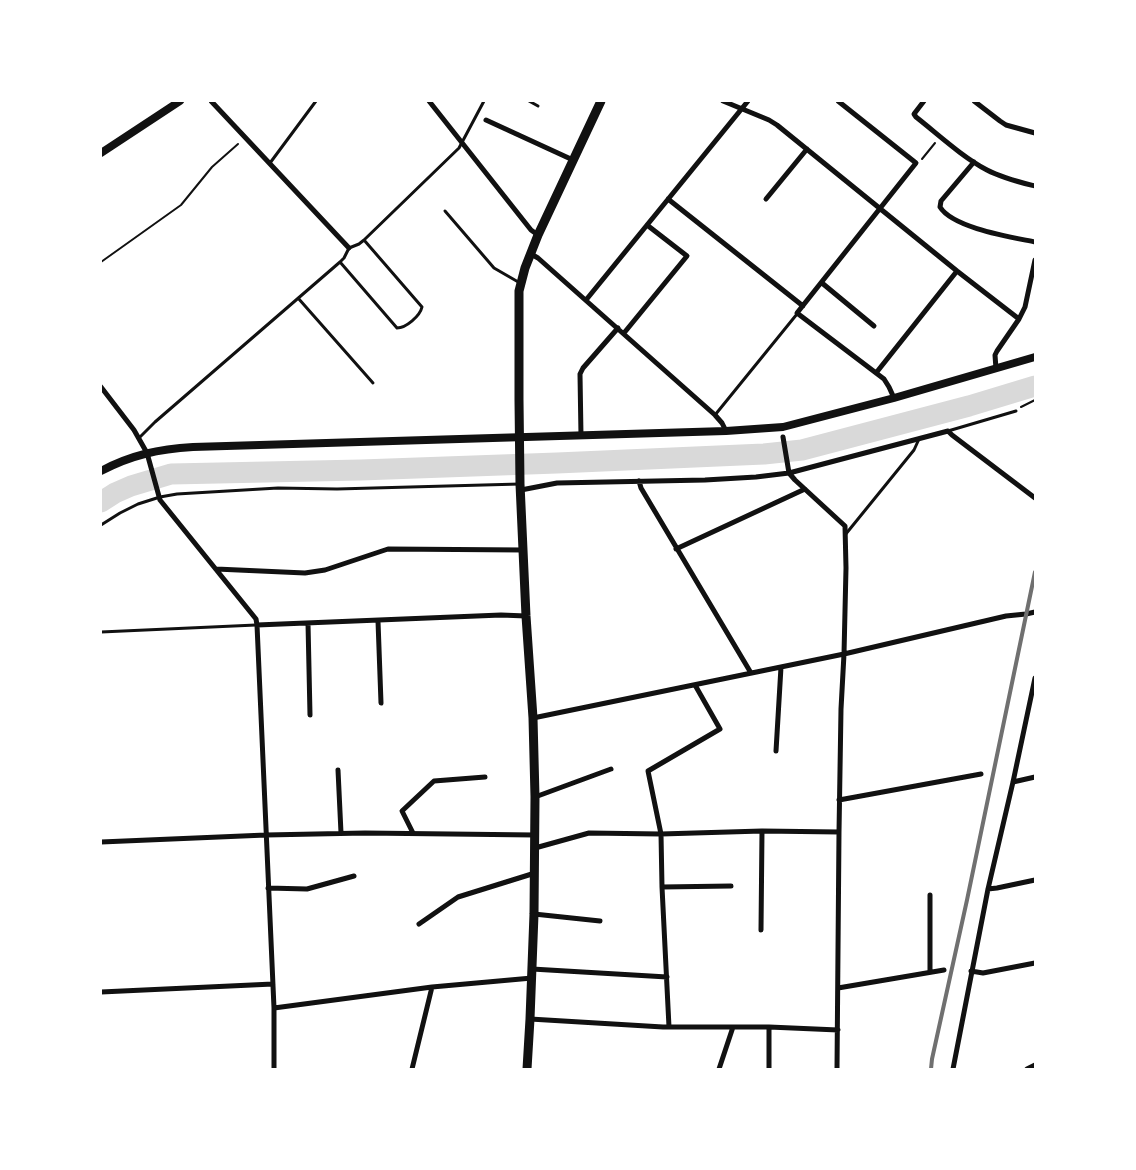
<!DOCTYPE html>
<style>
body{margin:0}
#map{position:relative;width:1136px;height:1170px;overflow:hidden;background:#fff;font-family:"PT Sans Narrow",sans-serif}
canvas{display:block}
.frame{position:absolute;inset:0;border:102px solid #fff;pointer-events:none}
</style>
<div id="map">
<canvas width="1136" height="1170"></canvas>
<div class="frame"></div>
</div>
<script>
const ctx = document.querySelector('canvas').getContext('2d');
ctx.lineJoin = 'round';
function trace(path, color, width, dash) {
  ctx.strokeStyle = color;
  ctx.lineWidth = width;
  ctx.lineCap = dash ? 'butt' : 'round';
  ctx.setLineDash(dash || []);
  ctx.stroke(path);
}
trace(new Path2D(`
 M101,502L115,493L131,486L171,474L361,470L557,463L764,454L802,450L969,406L1035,386`), '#d9d9d9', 21);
trace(new Path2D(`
 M922,159L935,143
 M101,262L181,205L212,167L238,144
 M1021,407L1035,400`), '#111', 2);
trace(new Path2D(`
 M529,101L538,106
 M270,163L316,101
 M445,211L494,268L520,283
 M340,262L397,328C406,328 420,316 422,307L364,240
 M298,298L373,383
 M715,415L797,314
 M948,431L1016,411
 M139,438L155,422L340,262L344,258L349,248L359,244L364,240L459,148L484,101
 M101,525L120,513L138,504L160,497L177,494L278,488L337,489L520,484
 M845,535L914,450L919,439
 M101,632L256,625`), '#111', 3);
trace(new Path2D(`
 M211,101L349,248
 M429,101L531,230L538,235
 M723,101L769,120L777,125L957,271L1019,319
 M838,101L916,163L797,313L884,379L889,387L894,398
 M924,101L914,114L916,117C939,135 961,156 987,170C1002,178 1019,182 1035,186
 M974,101L1000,121L1006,125L1035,133
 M486,120L573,160
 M974,162L941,201L940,207C953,228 1011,237 1035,242
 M668,199L803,306
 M766,199L807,149
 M531,254L538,258L715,415L722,423L726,431
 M822,283L874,326
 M586,300L748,101
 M624,333L687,256L647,225
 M996,369L995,355L997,351L1019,319L1025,307L1035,260
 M876,373L957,271
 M101,387L134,430L147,453L160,500L256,619L257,625L274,1008V1069
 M581,436L580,374L583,368L618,328
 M783,437L789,473L795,480L845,526L846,568L844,654L841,709L839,832L837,1069
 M639,481L641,488L751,673
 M521,490L557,483L705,480L756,477L789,473L948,431L952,435L1035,498
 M676,549L805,489
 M216,569L305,573L325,570L388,549L524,550
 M378,621L381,703
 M308,623L310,715
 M257,625L501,615L526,616
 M533,718L844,654L1006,616L1026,614L1035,612
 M776,751L781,667
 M338,770L341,833
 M1013,782L1035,777
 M535,797L611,769
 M839,800L981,774
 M413,833L402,811L434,781L485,777
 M101,842L266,835L365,833L535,835
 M535,848L589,833L661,834L762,831L839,832
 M662,887L731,886
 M268,888L307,889L354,876
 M988,889L997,888L1035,880
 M534,914L600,921
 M419,924L458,897L535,873
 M761,930L762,831
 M532,969L667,977
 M971,971L983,973L1035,963
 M930,972V895
 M838,988L944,970
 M101,992L273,984
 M274,1008L432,987L532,978
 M530,1019L663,1027H769L838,1030
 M669,1027L662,887L661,834L648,771L720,729L695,685
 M769,1027V1069
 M412,1069L432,987
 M719,1069L733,1027
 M953,1069L988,889L1013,782L1035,678
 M1027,1069L1035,1065`), '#111', 5);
trace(new Path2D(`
 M101,153L180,101
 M101,471C131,455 159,449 193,447L726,431L783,427L894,398L1035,357`), '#111', 8);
trace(new Path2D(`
 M527,1069L530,1019L534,914L535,797L533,718L526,616L520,484L519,400V291L525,268L538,235L601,101`), '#111', 9);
trace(new Path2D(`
 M931,1069L932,1059L967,900L1035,572`), '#707070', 4);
</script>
